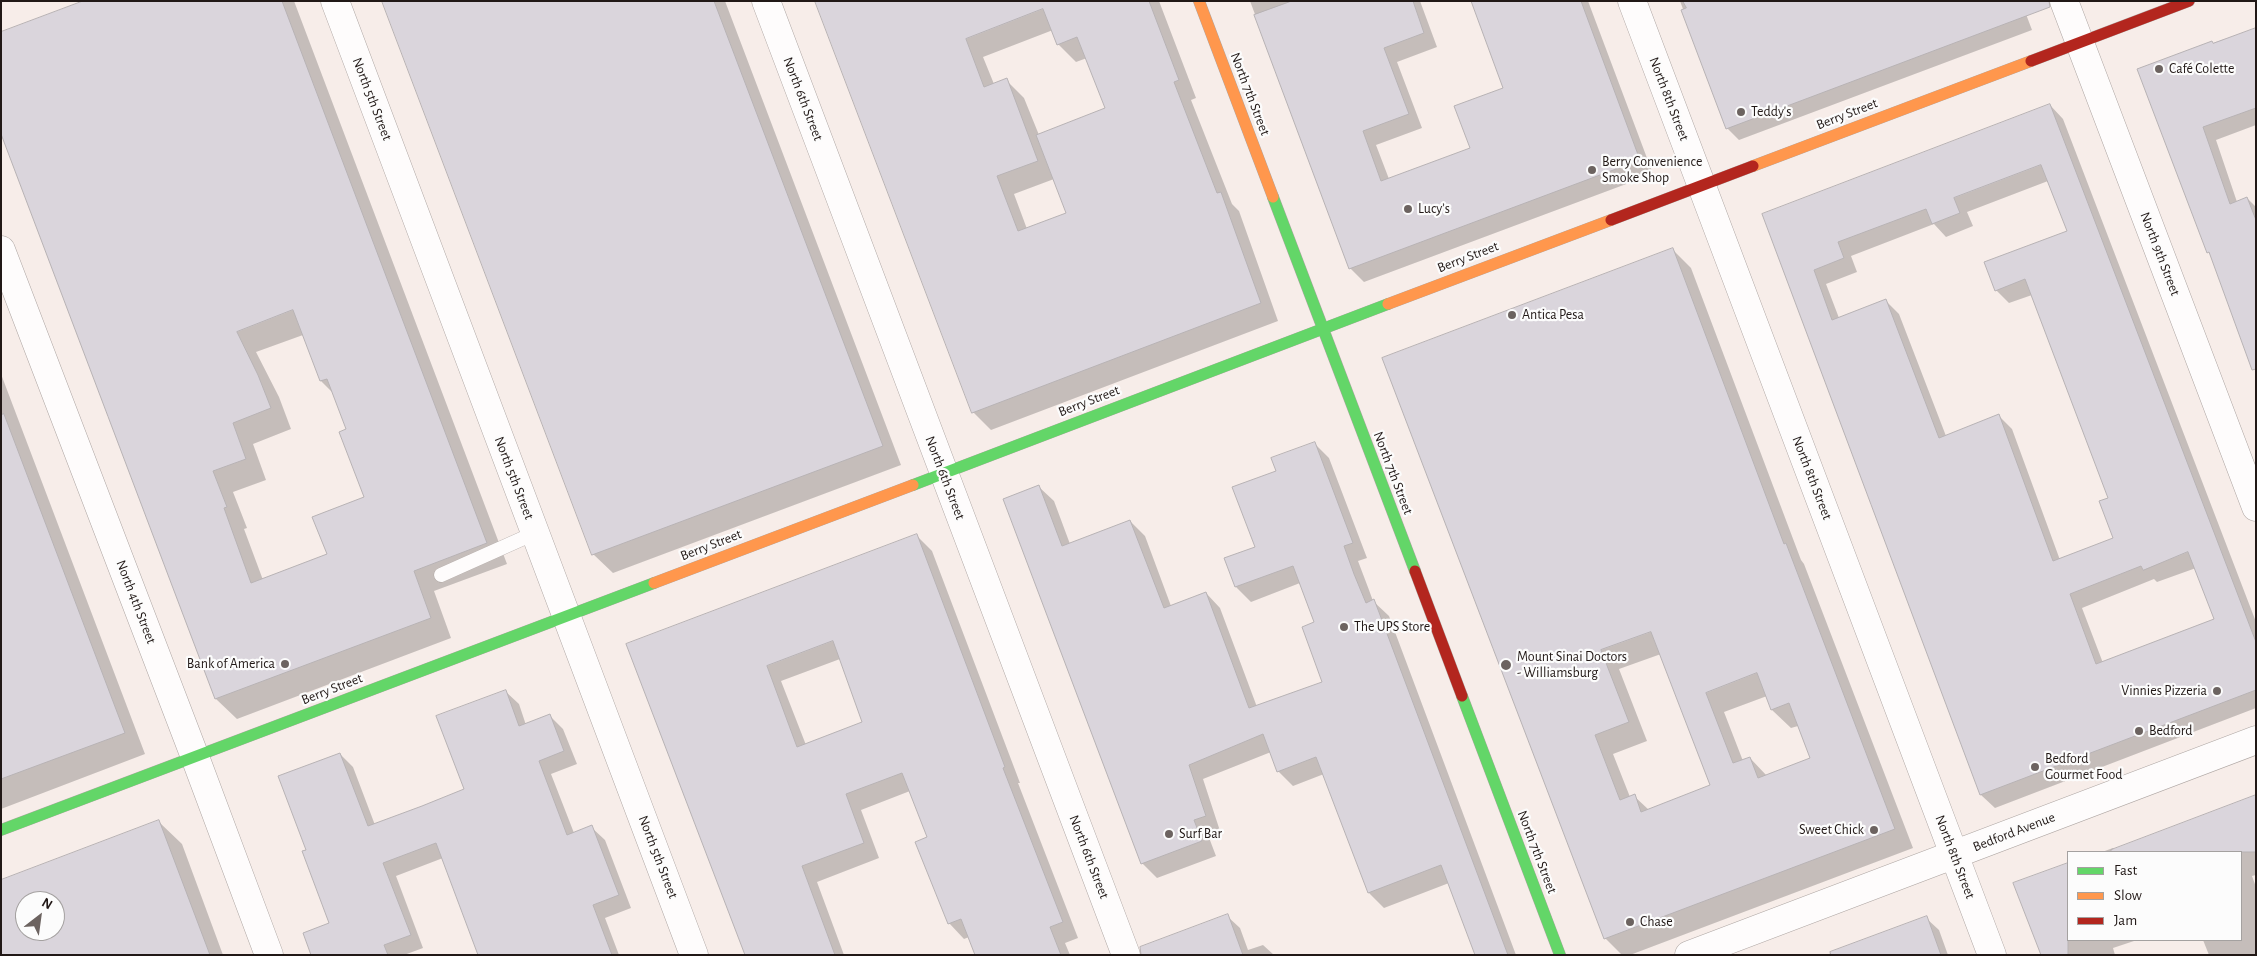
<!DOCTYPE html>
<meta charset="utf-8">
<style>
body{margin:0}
#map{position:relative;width:2257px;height:956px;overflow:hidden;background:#f7ede9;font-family:"Alegreya Sans",sans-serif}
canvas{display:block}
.frame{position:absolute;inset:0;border:2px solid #211816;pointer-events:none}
.legend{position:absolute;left:2067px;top:851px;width:175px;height:90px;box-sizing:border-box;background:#fcfcfc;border:1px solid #a4a1a0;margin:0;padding:6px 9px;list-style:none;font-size:15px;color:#211816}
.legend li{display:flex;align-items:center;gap:10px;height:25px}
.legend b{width:25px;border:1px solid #a4a1a0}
.north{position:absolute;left:15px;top:891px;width:50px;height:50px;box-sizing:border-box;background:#fcfcfc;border:1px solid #a4a1a0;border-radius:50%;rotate:30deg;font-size:14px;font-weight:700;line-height:20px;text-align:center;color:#211816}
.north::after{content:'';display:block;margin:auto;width:18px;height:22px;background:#6c6360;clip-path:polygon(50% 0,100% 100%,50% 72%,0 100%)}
</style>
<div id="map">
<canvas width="2257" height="956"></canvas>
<div class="frame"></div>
<ul class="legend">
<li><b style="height:6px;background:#63d668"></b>Fast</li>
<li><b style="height:6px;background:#ff974d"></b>Slow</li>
<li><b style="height:6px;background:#b3261e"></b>Jam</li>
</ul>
<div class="north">N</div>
</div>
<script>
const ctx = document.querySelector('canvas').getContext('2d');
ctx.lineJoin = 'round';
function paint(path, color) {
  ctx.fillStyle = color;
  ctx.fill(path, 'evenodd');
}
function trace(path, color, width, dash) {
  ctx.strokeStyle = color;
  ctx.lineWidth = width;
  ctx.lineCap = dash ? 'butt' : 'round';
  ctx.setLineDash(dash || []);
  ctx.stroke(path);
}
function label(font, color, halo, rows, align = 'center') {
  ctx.font = font + ' "Alegreya Sans",sans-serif';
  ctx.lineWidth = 4.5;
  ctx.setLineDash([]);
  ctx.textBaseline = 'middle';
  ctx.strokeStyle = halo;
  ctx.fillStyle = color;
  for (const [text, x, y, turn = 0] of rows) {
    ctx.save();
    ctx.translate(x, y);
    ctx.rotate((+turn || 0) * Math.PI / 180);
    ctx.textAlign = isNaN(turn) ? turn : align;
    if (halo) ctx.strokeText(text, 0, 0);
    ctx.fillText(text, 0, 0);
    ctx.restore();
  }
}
paint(new Path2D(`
 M87,1H294L507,564L434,591L451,638L237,719L216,699L1,130ZM303,335L321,381L333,393L347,429L366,498L328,555L263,580L244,529L247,528L233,492L266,480L253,444L291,429L279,397L256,352Z
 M384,1H725L901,465L613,573L593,554Z
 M817,1H1159L1196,98L1191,100L1232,204L1239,211L1278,321L991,430L973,412ZM1053,30L1058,44L1076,62L1087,58L1107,109L1039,135L1024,98L1006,80L994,84L983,57ZM1054,179L1068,213L1027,229L1014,194Z
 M1250,1H1420L1437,47L1397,62L1422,128L1376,145L1389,179L1472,148L1505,89L1472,1H1588L1653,174L1364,282L1350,268Z
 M1680,1H2021L2032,30L1739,140L1727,128Z
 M2256,29V125L2216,140L2237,202L2247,198L2256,207V373L2139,69Z
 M2050,105L2063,119L2256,622V708L1995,808L1981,795L1764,214ZM2048,181L2068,232L1996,290L2009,303L2032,295L2109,498L2115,539L2060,560L2012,429L1999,416L1946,436L1899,314L1885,300L1839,318L1826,284L1857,272L1851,256L1934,224L1946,237L1973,226L1967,212ZM2196,568L2215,619L2103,663L2082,608L2154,579L2157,582Z
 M1672,249L1691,268L1801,560L1804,564L1913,848L1630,955H1622L1605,938L1383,358ZM1661,654L1711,786L1649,810L1634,796L1630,797L1613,754L1647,741L1619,669ZM1767,696L1772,710L1791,728L1798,726L1811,759L1767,776L1750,758L1743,761L1724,712Z
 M1,374L145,754L1,809Z
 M1314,443L1329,458L1367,558L1358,561L1369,590L1373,601L1389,616L1516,955H1476L1449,883L1384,908L1369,893L1324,774L1293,786L1278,771L1271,752L1203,779L1220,831L1208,835L1216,856L1157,878L1142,863L1039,487L1054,501L1070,544L1130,521L1145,536L1171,606L1206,593L1220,608L1257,707L1323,683L1315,623L1300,583L1251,602L1236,587L1256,547L1278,471Z
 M916,535L932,551L1020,783H1018L1078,938L1065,943L1070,955H976L969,937L964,939L949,923L929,838L910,791L861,810L879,858L817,882L844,955H747L628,645ZM840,659L864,723L806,745L781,681Z
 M505,691L519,704L526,725L550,716L563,729L577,764L551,774L574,833L591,827L605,840L631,908L605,918L619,955H528L443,858L396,876L423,948L404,955H313L331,924L307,851L340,754L353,767L375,825L465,790Z
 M2256,796V875L2252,876L2256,887V955H2209L2203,940H2241V852H2170L2162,832Z
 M159,822L182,844L223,955H1V881ZM25,901H55V931H25Z
 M2113,848L2117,852H2102Z
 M2068,865V940H2137L2113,948L2115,955H2042L2015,885Z
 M1227,916L1240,928L1248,950L1263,945L1274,955H1176Z
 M1926,918L1939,930L1948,955H1826Z`), '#0003');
const building = new Path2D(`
 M83,1H282L487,543L414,571L431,618L215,699L1,134V32ZM293,310L320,381L327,379L346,429L339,432L364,497L312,517L327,554L251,583L224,508L227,507L213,471L246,459L233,423L271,408L258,375L237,332Z
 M382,1H714L883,446L592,555Z
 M815,1H1149L1179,80L1174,82L1217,193L1221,192L1261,303L972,413ZM1043,9L1057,45L1077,37L1105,108L1036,135L1066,213L1018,231L997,176L1038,161L1007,78L984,87L966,39Z
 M1292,1H1413L1424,33L1384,48L1409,114L1363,131L1381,181L1470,148L1454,106L1503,88L1471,1H1581L1640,160L1349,269L1254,15Z
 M1683,1H2049L2050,7L1726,129L1681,10L1686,8Z
 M2256,28V108L2203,127L2230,204L2247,197L2256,220V369L2252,370L2209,252L2207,253L2137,69L2212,41L2213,43Z
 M2050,104L2256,642V690L1980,795L1762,214ZM2041,165L2067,231L1984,262L1995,291L2025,279L2108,498L2099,501L2113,538L2053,561L1999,414L1939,438L1886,299L1832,320L1814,270L1844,258L1838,242L1926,209L1932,224L1960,213L1954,198ZM2188,552L2214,619L2096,664L2070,594L2141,566L2143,570Z
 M1673,248L1784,544L1786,543L1895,829L1604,939L1382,358ZM1651,632L1710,785L1641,812L1635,794L1620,800L1595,735L1629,722L1601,650ZM1757,673L1771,710L1789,703L1810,758L1758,778L1750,757L1733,763L1706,693Z
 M4,414L125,733L1,779V415Z
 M1315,442L1353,543L1344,546L1354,574L1366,603L1374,599L1508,955H1475L1441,865L1368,893L1316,757L1277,772L1263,734L1189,765L1206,816L1194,820L1202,841L1141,864L1003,499L1039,485L1062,546L1130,520L1164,608L1206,592L1249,708L1322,682L1302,627L1314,622L1293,566L1235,587L1224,558L1255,547L1232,487L1276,471L1271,458Z
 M917,534L1005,767L1003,768L1063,922L1050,927L1061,955H975L961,919L948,924L915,842L927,837L902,773L846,794L864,843L802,866L835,955H745L626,644ZM833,641L862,722L797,747L767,666Z
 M506,690L519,726L550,714L564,751L539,761L567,835L592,825L619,895L593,905L612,955H478L436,843L383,863L411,935L384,945L388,955H311L303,933L329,923L302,851L306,850L278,776L340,753L368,826L422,806L464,789L436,716Z
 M2256,795V852H2111V850Z
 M159,820L210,955H1V880ZM25,901H55V931H25Z
 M2068,863V955H2041L2013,883Z
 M1228,914L1243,955H1141L1140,947Z
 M1927,916L1941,955H1831L1830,952Z`);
paint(building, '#dad5dc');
trace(building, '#b7b2b4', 1);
const lane = new Path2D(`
 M441,575L535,533`);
const street = new Path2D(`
 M335,1L694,955
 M766,1L1126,955
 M1632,1L1992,955
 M2064,1L2256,507
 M1,250L195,757L269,955
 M1689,955L2256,740`);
const fast = new Path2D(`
 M1273,197L1415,571
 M913,485L1388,304
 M1462,696L1560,955
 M1,830L654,583`);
const slow = new Path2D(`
 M1199,1L1273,197
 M1753,166L2031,61
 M1388,304L1611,220
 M654,583L913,485`);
const jam = new Path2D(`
 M2031,61L2189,1
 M1611,220L1753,166
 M1415,571L1462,696`);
trace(lane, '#aea6a3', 15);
trace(street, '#aea6a3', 29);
trace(fast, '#aea6a3', 12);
trace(slow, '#aea6a3', 12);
trace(jam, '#aea6a3', 12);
trace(lane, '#fefcfc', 14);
trace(street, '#fefcfc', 28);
trace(fast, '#63d668', 11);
trace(slow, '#ff974d', 11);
trace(jam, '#b3261e', 11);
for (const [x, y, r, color] of [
 [2159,69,5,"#6c6360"],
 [1741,112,5,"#6c6360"],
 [1592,170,5,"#6c6360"],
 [1408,209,5,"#6c6360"],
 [1512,315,5,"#6c6360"],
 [1344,627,5,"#6c6360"],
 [285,664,5,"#6c6360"],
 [1506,665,6,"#6c6360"],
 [2217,691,5,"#6c6360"],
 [2139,731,5,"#6c6360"],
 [2035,767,5,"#6c6360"],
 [1874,830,5,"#6c6360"],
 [1169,834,5,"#6c6360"],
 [1630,922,5,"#6c6360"]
]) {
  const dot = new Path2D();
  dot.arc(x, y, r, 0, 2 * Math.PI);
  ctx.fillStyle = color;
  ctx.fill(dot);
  trace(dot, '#fcfcfc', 2);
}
label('14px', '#211816', '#fcfcfc', [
 ["Café Colette",2169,69],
 ["Teddy's",1751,112],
 ["Berry Convenience",1602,162],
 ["Smoke Shop",1602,178],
 ["Lucy’s",1418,209],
 ["Antica Pesa",1522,315],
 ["The UPS Store",1354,627],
 ["Mount Sinai Doctors",1517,657],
 ["- Williamsburg",1517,673],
 ["Bank of America",275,664,"right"],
 ["Vinnies Pizzeria",2207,691,"right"],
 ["Bedford",2149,731],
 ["Bedford",2045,759],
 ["Gourmet Food",2045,775],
 ["Sweet Chick",1864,830,"right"],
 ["Surf Bar",1179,834],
 ["Chase",1640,922]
], 'left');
label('14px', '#211816', '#fcfcfc', [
 ["North 7th Street",1250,94,69],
 ["North 5th Street",372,99,69],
 ["North 6th Street",803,99,69],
 ["North 8th Street",1669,99,69],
 ["Berry Street",1847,114,-21],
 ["North 9th Street",2160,254,69],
 ["Berry Street",1468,257,-21],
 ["Berry Street",1089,401,-21],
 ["North 7th Street",1393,473,69],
 ["North 5th Street",514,478,69],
 ["North 6th Street",945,478,69],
 ["North 8th Street",1812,478,69],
 ["Berry Street",711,545,-21],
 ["North 4th Street",136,602,69],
 ["Berry Street",332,689,-21],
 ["Bedford Avenue",2014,832,-21],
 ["North 7th Street",1537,852,69],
 ["North 5th Street",658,857,69],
 ["North 6th Street",1089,857,69],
 ["North 8th Street",1955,857,69]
]);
</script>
